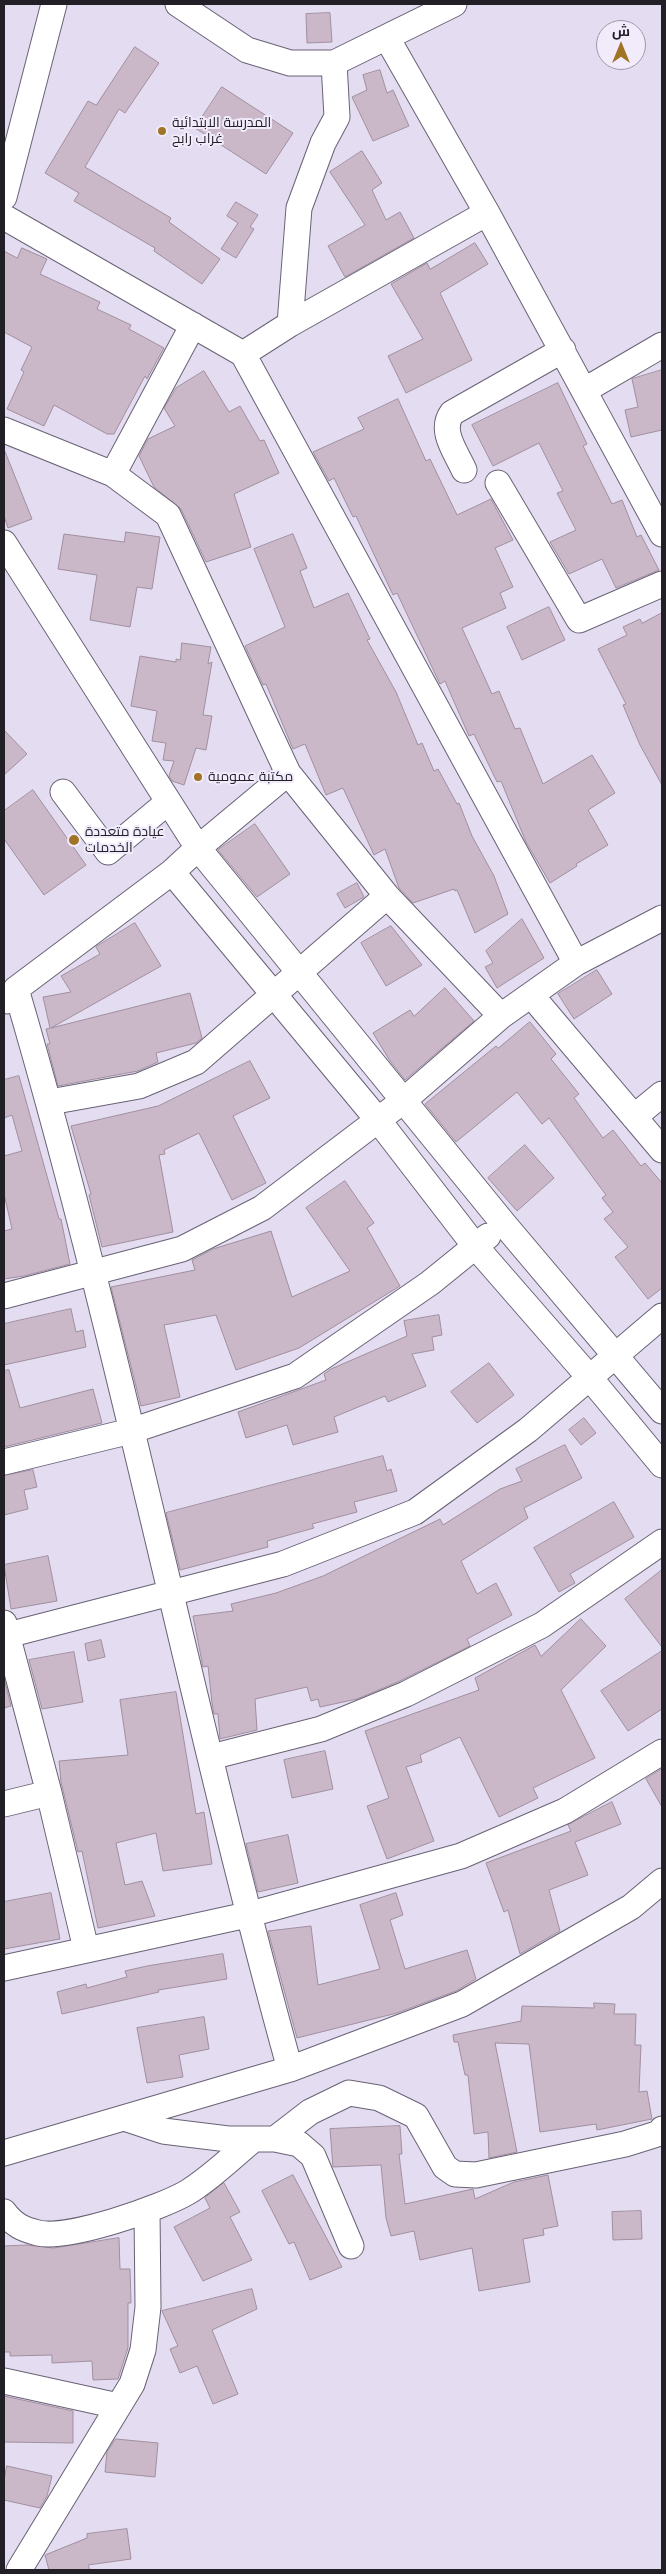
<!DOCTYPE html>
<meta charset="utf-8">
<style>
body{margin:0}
#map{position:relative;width:666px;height:2574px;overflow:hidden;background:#e4ddf2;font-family:"Noto Serif",Cairo,serif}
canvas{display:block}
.frame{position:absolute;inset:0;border:5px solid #221f27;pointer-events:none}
.north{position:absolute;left:596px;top:20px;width:50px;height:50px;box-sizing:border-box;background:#f1ebfc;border:1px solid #9e99a7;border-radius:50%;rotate:0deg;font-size:14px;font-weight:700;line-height:20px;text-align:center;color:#221f27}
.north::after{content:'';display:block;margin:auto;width:18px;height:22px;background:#a17325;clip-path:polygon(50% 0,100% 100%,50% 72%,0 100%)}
</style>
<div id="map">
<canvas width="666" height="2574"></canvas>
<div class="frame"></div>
<div class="north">ش</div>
</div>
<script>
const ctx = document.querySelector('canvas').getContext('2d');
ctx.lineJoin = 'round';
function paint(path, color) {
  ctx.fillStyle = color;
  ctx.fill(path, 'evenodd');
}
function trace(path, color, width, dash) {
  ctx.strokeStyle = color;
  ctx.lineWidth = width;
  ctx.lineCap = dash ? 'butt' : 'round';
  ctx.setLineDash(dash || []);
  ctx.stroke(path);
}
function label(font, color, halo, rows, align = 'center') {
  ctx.font = font + ' "Noto Serif",Cairo,serif';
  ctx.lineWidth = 4;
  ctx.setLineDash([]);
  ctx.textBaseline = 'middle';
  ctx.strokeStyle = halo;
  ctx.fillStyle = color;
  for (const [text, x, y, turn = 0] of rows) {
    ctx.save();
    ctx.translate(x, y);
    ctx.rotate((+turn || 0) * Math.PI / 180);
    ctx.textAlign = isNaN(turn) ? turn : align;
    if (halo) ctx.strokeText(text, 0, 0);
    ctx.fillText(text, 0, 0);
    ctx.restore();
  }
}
const building = new Path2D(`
 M330,13L332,42L307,43L306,14Z
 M135,47L159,63L125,113L119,109L85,167L171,218L169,222L220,259L202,284L154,251L155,248L74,201L79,193L45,173L88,101L96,105Z
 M380,70L387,93L393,90L409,126L373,141L352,97L367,90L363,75Z
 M222,87L293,133L266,174L195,128Z
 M362,151L382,183L372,190L386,220L400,212L414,238L345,277L328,246L365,225L330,172Z
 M236,202L258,215L250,227L254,229L236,258L221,249L238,223L227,216Z
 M475,243L488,264L440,293L472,360L406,393L388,356L423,339L391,284L427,263L430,269Z
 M22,248L47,259L40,274L100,302L97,309L131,325L129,329L164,348L147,379L145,376L114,434H107L54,405L44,426L7,409L24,372L21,370L32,347L4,332V251L17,258Z
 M662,370V430L631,437L625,410L638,407L632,379Z
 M204,371L229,412L240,406L260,441L264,440L279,473L234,494L251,547L206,562L181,509L154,487L139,456L148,439L175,426L164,408L176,388Z
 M558,383L587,444L583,446L612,504L622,500L637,537L641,535L659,570L616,588L602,559L569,574L550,542L576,530L557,493L563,491L539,443L493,466L472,425Z
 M398,399L426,461L430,459L457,515L491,499L513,540L495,548L513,587L500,593L506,608L462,628L492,694L499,691L515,729L520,728L543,784L592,755L615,793L588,810L608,845L576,864L577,866L550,883L526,842L501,781L497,782L474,734L469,736L445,681L440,684L397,593L393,595L356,516L353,517L334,478L329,481L313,452L364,429L358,418Z
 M4,449L32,519L8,528L4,516Z
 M126,532L160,537L152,589L137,587L130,627L90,620L97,575L58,569L64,534L124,542Z
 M293,534L307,568L300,571L314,608L348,593L370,639L367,640L396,692L418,745L422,743L434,771L438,769L457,804L459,803L472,836L494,876L508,914L475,933L457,890L455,891L454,889L413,903L399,888L385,849L374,855L343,788L326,795L305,744L293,749L266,684L263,685L245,646L285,627L254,549Z
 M549,607L565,640L522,660L507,627Z
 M662,613V785L640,745L623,705L626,704L598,649L627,635L623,627L640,619L642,623Z
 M182,643L211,647L208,664L212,662L203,715L212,716L206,750L196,748L184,785L172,781L169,776L174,761L163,760L166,743L152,741L157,711L131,706L140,656L176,662V659L180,660Z
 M4,730L27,754L4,775Z
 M33,790L86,865L44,895L4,839V811Z
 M255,824L290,874L257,897L218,850Z
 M357,883L364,897L345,908L337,894Z
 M522,919L544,958L497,988L485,967L493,963L486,951Z
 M135,923L161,966L51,1028L190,993L202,1038L196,1043L156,1053L158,1062L138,1071L58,1086L47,1044H50L46,1029L50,1028L43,997L71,992L61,976L100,954L96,947Z
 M391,926L422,965L386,986L361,943Z
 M597,970L612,994L574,1019L558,994Z
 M445,988L474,1021L405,1080L390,1061L373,1033L410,1010L414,1016Z
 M530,1022L556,1054L551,1059L579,1094L574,1098L603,1138L613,1130L641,1166L645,1163L662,1183V1288L648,1299L615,1257L628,1247L604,1219L613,1212L602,1198L606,1195L549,1118L542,1124L517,1092L456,1142L425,1104L496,1046L498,1048Z
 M250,1061L270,1098L233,1116L266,1183L232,1200L199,1133L164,1150L165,1154L159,1155L173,1232L102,1247L89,1195L91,1194L71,1126L158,1106Z
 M19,1076L59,1219H61L70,1264L24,1276L4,1279V1231L12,1229L4,1194V1156L22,1151L12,1115L4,1118V1080Z
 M525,1145L554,1178L517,1211L488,1178Z
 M345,1181L374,1223L367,1228L400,1286L299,1348L236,1370L216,1315L164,1325L180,1397L141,1406L111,1287L195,1270L192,1260L213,1249L271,1231L292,1297L350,1271L306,1208Z
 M71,1309L76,1332L83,1330L86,1347L4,1365V1324Z
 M439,1315L442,1335L432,1337L434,1350L412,1354L426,1386L388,1402L385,1396L334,1417L338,1432L293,1445L287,1425L246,1438L238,1412L326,1380L324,1374L331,1369L407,1336L404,1321Z
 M489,1363L514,1395L477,1423L451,1392Z
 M9,1370L20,1408L93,1389L102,1423L4,1447V1371Z
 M584,1418L596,1433L581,1445L569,1430Z
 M565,1445L582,1478L524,1508L528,1518L461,1561L477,1594L496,1583L512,1615L467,1639L470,1646L400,1681L357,1699L320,1707L318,1699L311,1701L307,1687L255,1699L257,1730L220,1739L218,1714H214L212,1703L208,1666L203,1667L193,1616L233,1611L231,1604L276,1593L323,1576L440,1519L443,1525L500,1489L522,1481L516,1469Z
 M383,1456L387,1471L391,1469L397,1491L354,1502L357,1512L312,1524L314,1528L267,1541L268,1547L180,1570L166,1513Z
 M33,1470L37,1487L24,1490L28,1509L4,1515V1476Z
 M614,1502L634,1537L570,1574L575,1583L559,1592L534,1548Z
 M48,1556L57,1601L11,1609L4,1565Z
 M662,1570V1647L625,1599Z
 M581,1619L606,1646L561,1690L595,1758L533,1788L538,1798L499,1817L460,1737L420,1755L422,1762L406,1767L434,1841L387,1859L367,1806L389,1798L365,1731L479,1690L475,1678L535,1645L541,1656Z
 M101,1640L105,1657L88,1661L85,1644Z
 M662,1651V1709L628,1731L601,1691Z
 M74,1652L83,1702L42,1709L29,1660Z
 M4,1678L11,1706L4,1708Z
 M176,1692L196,1814L204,1812L212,1864L163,1871L156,1833L116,1843L125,1885L142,1881L155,1916L98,1928L82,1851L78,1852L61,1782L59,1761L128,1755L120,1700Z
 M325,1751L333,1789L292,1798L284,1760Z
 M662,1769V1807L646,1779Z
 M612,1802L621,1824L575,1842L588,1875L549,1890L560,1931L520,1954L508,1910L504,1912L486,1863L571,1831L568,1825Z
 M288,1835L298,1883L258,1892L246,1844Z
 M51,1893L60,1939L4,1949V1902Z
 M396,1893L403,1915L390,1920L405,1969L467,1950L476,1979L456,1991L397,2013L297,2038L268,1931L311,1926L318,1985L380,1969L360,1905Z
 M223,1954L227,1979L158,1990L159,1992L62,2014L57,1992L86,1984L87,1988L127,1977L125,1971L147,1966Z
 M594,2003L615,2004L614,2014H636L635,2045H641L639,2092L647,2091L652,2119L597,2130L596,2124L540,2132L529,2044L495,2043L517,2152L489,2158L488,2132L474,2134L468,2075H465L458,2042H454L453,2035L521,2021L522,2006L594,2008Z
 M204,2017L209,2049L179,2055L183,2077L147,2083L137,2028Z
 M400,2126L402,2154H399L405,2204L473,2189L475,2199L514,2182L548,2175L558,2226L543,2229L544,2235L523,2239L530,2282L479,2291L472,2248L420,2260L414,2231L391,2236L386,2218L381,2165L333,2167L330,2129Z
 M293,2175L342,2267L310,2280L294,2242L289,2244L262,2191Z
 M224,2183L240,2212L230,2217L252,2260L203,2281L174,2227L210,2208L205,2198Z
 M641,2211L642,2239L613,2240L612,2212Z
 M119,2238L120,2269H130L131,2303H128V2348L118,2379L93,2380L92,2361L52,2363V2355L10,2356V2352H4V2246L27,2245L53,2248Z
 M252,2289L257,2309L212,2330L238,2394L213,2404L197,2366L180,2373L170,2349L178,2346L162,2311Z
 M4,2396L73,2411V2443L4,2442Z
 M116,2439L158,2443L155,2477L105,2472L107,2452Z
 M7,2466L52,2476L47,2496L40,2508L4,2500V2481Z
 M127,2529L131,2559L88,2565L90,2570H49L45,2555L87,2538V2534Z`);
paint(building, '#cab8c8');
trace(building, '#a08f9f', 1);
const minor = new Path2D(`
 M178,4L247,50L290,63H334L454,4
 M387,38L487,213L662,534
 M4,197L54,4
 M4,217L243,354L576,963
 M290,324L299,208L323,143L337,117L334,63
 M243,354L290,324L487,213
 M585,390L662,345
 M4,430L113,474L168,515L288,773L198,848L172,872L16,989L7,1001
 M464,470C456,452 439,431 452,413L563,350
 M113,474L193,325
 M498,483L579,620L662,584
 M4,543L198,848L504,1224L662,1411
 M288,773L387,896L501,1016
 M63,792L108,852L168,802
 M172,872L378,1120L475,1246L590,1378L662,1465
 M16,989C121,1345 191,1711 290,2069
 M531,995L662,1150
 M50,1102L139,1086L196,1062L387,896
 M634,1117L662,1094
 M4,1296L182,1249L262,1208L403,1101L501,1016L576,963L662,918
 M4,1462L131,1431L295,1376L430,1283L488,1236
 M4,1623L49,1793L86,1949
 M4,1636L283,1564L415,1512L528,1430L662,1316
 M211,1757L321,1729L406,1694L542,1625L662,1542
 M4,1804L49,1793
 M4,1968L247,1915L461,1856L565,1811L662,1752
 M124,2118L163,2131L228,2139H275L299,2144L313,2156L351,2246
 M275,2139L310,2112L349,2093L379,2098L416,2116L445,2167L455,2174L476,2175L625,2144L660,2133L662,2129
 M4,2153L290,2069L462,2004L631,1907L662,1881
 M4,2212C14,2225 22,2229 38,2233C68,2240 161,2208 188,2192C211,2178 233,2156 254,2139
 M4,2381L118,2406
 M19,2570L132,2384L143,2350L148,2307L147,2210`);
trace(minor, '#696275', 27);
trace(minor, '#fff', 25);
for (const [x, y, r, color] of [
 [162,131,5,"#a17325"],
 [198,777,5,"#a17325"],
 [74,840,6,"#a17325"]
]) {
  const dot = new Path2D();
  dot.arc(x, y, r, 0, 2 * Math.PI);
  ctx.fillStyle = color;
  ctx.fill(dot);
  trace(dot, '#f1ebfc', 2);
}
label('14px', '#221f27', '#f1ebfc', [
 ["المدرسة الابتدائية",172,123],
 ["غراب رابح",172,139],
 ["مكتبة عمومية",208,777],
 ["عيادة متعددة",85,832],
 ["الخدمات",85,848]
], 'left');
</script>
